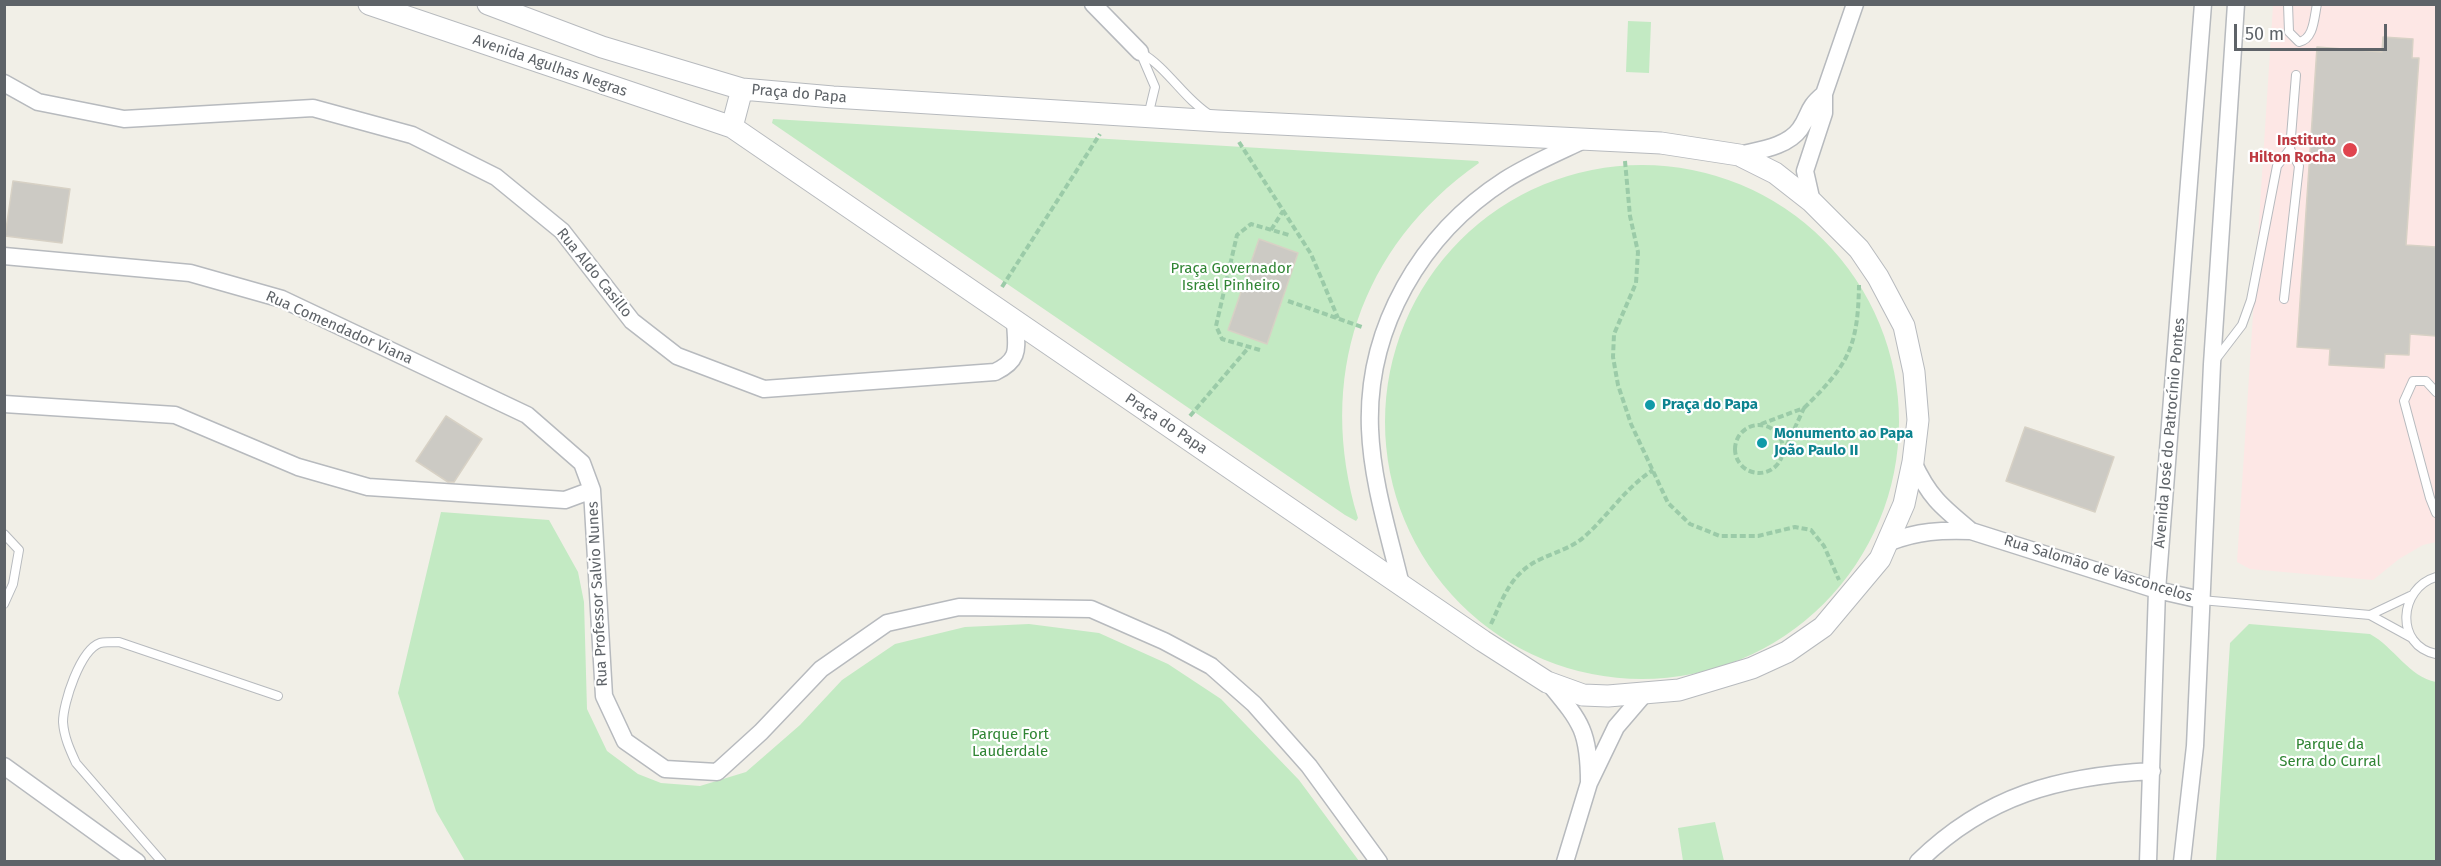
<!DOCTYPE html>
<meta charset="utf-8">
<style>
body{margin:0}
#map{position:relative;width:2441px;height:866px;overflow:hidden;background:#f1efe7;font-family:"Fira Sans",sans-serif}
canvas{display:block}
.frame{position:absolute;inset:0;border:6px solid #5e6368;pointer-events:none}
.scale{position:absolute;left:2234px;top:24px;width:153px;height:27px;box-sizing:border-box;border:3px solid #5e6368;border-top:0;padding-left:8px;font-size:18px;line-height:21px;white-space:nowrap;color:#5e6368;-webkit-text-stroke:4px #fff;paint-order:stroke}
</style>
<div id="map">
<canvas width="2441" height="866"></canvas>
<div class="frame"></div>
<div class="scale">50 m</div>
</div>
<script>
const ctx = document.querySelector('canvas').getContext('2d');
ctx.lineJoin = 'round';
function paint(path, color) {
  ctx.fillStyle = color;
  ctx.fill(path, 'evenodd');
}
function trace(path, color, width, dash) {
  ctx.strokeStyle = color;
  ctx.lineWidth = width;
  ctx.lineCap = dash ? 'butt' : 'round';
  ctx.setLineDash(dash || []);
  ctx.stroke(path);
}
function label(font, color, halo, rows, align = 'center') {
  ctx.font = font + ' "Fira Sans",sans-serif';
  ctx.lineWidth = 4.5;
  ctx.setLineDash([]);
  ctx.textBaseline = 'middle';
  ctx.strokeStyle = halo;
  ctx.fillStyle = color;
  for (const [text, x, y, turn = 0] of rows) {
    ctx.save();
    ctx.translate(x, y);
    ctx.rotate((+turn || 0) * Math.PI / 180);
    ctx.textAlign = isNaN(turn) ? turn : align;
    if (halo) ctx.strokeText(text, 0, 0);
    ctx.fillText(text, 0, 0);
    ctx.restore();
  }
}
paint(new Path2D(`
 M2273,5H2436V542L2423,545L2399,559L2373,580L2250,569L2237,562Z`), '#fde7e5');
paint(new Path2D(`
 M1628,21L1651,22L1649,73L1626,72Z
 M773,119L1478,161L1479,163C1359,247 1316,379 1358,518L1356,521L1345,515L772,123Z
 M1385 422a257 257 0 1 1 514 0a257 257 0 1 1-514 0Z
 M441,512L549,520L578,572L584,602L587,709L607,751L638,774L661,783L700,786L746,772L800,725L842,680L895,644L965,627L1029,624L1099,633L1168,664L1221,699L1299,780L1359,861H465L436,811L398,693Z
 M2249,624L2370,634C2394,647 2409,677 2436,682V861H2216L2230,643Z
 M1715,822L1724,861H1683L1678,828Z`), '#c3eac3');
const building = new Path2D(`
 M2383,37L2413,39L2412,58H2419L2406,245L2436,247V336L2410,334L2409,355L2385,354L2384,368L2329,365L2330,349L2297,347L2317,47L2382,52Z
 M13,181L70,189L62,243L5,236Z
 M1259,239L1298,253L1267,344L1228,330Z
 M446,416L482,439L454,482H448L416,461Z
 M2025,427L2114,457L2095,512L2006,481Z`);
paint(building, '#cccac4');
trace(building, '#d7d1c5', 1.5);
const service = new Path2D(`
 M2288,4L2289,32L2299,42C2314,39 2314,18 2317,4
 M1148,116L1155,87L1140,52C1168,68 1183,98 1210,115
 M2284,299L2299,166L2290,149L2296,75
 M2216,359L2242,325L2251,300L2277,166L2290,149
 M2436,392L2426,381H2413L2404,401L2430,498L2436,513
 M4,534L19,550L13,584L4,604
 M2436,577C2399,588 2394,645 2436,654
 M2201,600L2370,615L2412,638
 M2370,615L2410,596
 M162,862L76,763C70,750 64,737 63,722C63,703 80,650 100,643C105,642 113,642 119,642L278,696`);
const minor = new Path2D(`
 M1093,4L1140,52
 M4,83L38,102L124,119L313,108L412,135L496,177L562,231L632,321L677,356L764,389L995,372C1022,359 1016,347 1015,321
 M1824,94L1855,4
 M1739,155C1759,150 1787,147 1800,129C1811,113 1806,109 1824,94V113L1805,171L1812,202
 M4,256L190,273L282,299L527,415L582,463L592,490L604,696L625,741L665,769L717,772L761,732L821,669L887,623L959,607L1091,609L1164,641L1211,666L1254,704L1309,766L1379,862
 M4,404L175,415L298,467L368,487L565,500L592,490
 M1971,531L2157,590L2201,600
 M1890,542C1918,531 1941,530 1971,531C1942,507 1929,497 1913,462
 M1401,585C1389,534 1372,482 1370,429C1366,328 1421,234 1505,180C1530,164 1559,152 1586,139
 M1548,682C1581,722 1589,730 1589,783L1616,727L1646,692
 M4,766L137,862
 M1565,862L1589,783
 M1918,862C1986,795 2060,776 2152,771
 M2148,862L2157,590L2203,4
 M2182,862L2195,746L2212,364L2236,4`);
const tertiary = new Path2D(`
 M369,4L732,127L1483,641L1547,682L1583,695L1608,696L1679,690L1752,668L1787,652L1823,627L1880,559L1904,504L1913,462L1918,420L1914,372L1904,326L1878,277L1859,249L1812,202L1775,173L1739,155L1661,143L1218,121L833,97L742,89L602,47L488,4
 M732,127L742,89`);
trace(service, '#b7babe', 10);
trace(minor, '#b7babe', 19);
trace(tertiary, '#b7babe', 23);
trace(new Path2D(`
 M1239,142L1311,254L1338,318
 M1625,161L1630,216L1638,252L1636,283L1614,334L1613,357L1618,385L1631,424L1668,503L1690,524L1720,536H1758L1795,527L1811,530L1824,546L1839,580
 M1271,230L1283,211
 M1002,287L1100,134
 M1288,301L1362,327
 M1260,350L1222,339L1216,326L1237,235L1251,224L1289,235
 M1804,408C1848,365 1858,348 1859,285
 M1190,416L1249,347
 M1761,424L1804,408L1785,449
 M1735 449a24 24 0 1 1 48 0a24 24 0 1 1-48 0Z
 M1491,624C1504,596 1511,572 1543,558C1556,552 1573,547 1584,537C1608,516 1625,488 1653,470`), '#9bcba8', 4, [6, 3]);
trace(service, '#fff', 8);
trace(minor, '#fff', 16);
trace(tertiary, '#fff', 21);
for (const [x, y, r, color] of [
 [2350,150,8,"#e0444e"],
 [1650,405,6,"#0f9aa8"],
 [1762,443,6,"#0f9aa8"]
]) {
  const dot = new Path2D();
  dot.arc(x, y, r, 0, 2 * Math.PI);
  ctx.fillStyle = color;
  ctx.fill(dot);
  trace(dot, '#fff', 2);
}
label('15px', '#5e6368', '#fff', [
 ["Avenida Agulhas Negras",550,66,19],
 ["Praça do Papa",799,94,5],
 ["Rua Aldo Casillo",594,273,51],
 ["Rua Comendador Viana",339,328,24],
 ["Praça do Papa",1166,424,34],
 ["Avenida José do Patrocínio Pontes",2170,433,-85],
 ["Rua Salomão de Vasconcelos",2098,569,17],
 ["Rua Professor Salvio Nunes",598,594,-93]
]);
label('bold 15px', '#be3a42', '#fff', [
 ["Instituto",2336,141],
 ["Hilton Rocha",2336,158]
], 'right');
label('15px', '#308534', '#fff', [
 ["Praça Governador",1231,269],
 ["Israel Pinheiro",1231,286],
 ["Parque Fort",1010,735],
 ["Lauderdale",1010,752],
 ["Parque da",2330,745],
 ["Serra do Curral",2330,762]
]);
label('bold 15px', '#0d838f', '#fff', [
 ["Praça do Papa",1662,405],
 ["Monumento ao Papa",1774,434],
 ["João Paulo II",1774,451]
], 'left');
</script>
